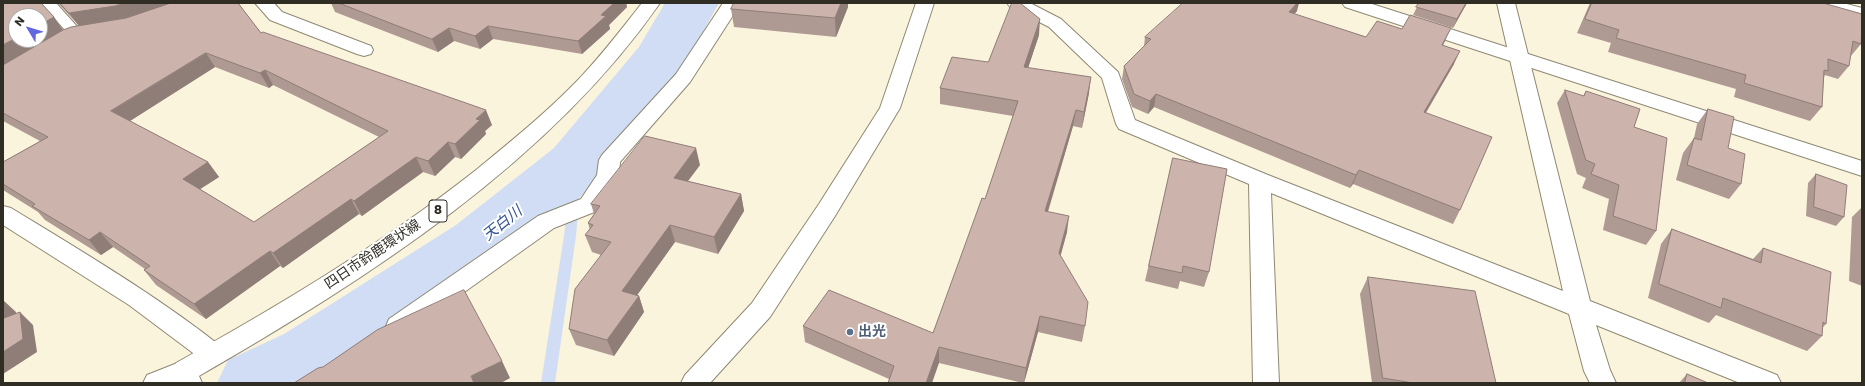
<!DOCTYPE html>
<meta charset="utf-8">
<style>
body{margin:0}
#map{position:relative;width:1865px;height:386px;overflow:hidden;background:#fbf4dd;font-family:Poppins,sans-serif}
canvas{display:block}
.frame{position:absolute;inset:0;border:4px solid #302d25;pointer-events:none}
.north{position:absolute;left:8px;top:8px;width:40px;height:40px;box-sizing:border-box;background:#fff;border:1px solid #acaba8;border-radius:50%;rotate:308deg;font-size:11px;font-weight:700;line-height:16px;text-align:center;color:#302d25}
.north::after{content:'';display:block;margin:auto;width:14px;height:18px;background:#6167df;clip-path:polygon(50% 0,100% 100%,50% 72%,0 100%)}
</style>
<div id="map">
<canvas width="1865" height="386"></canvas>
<div class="frame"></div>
<div class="north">N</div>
</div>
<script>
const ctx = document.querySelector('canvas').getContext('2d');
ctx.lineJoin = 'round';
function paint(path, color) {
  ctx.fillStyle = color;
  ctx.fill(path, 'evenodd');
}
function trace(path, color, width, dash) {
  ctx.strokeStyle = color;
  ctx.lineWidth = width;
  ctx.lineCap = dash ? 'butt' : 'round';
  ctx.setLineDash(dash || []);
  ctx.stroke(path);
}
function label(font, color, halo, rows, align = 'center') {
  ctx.font = font + ' Poppins,"Noto Sans JP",sans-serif';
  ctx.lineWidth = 4;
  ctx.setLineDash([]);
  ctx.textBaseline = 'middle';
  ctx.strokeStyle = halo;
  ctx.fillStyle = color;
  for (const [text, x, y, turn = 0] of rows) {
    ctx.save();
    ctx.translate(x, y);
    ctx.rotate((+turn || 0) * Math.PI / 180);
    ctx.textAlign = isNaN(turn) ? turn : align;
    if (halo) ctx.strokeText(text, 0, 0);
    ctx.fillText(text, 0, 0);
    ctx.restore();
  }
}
paint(new Path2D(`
 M577,160L582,164L576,236L555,383H541L564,236L572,164Z`), '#d0ddf4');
paint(new Path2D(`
 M665,3H719L690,55L600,180L504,261L338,378L329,383H217L228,360L284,334L456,225L554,148L639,47Z`), '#d0ddf4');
const lane = new Path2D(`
 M41,3H56L82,32L85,35L82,38L77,40L72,38Z`);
const street = new Path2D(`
 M255,3H274L282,12L371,46L373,50L371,54L364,56L357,54L270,20Z
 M723,3H741L690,82L620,162L619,176L597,211L554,228L407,333L398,336L389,333L386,326L389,319L538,216L581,199L597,175L599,160L602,155L676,74Z
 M1007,3H1030L1061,19L1118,72L1135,120L1268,175L1563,291L1497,3H1515L1590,301L1777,375L1781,383H1740L1596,325L1610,370L1616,383H1590L1584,371L1569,314L1271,193L1279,383H1253L1249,184L1119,129L1116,124L1102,78L1049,27L1010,7Z
 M1814,3H1843L1862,8V19L1817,7Z
 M3,206L11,208C83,252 156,295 223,348L227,355L223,362L214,365L205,362L129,305L3,225Z
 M185,360L194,363L198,371L194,379L184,383H143L147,375Z`);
const secondary = new Path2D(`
 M916,3H934L900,108L835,216L770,317L710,383H681L685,375L752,303L819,204L880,108Z
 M1342,3H1369L1862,161V176L1345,7Z`);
const primary = new Path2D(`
 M642,3H660C548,164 367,279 199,376L202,383H176L172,371L176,363C280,305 382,244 476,170C510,142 545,114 576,82C600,57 621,30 642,3Z`);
trace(lane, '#8e8873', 2);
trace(street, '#8e8873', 2);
trace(secondary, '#8e8873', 2);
trace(primary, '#8e8873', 2);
paint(lane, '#fff');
paint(street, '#fff');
paint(secondary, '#fff');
paint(primary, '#fff');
paint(new Path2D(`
 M3,3L54,17L63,30L79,26L58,3H238L261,33L492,125L485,131L486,134L461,159L455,157L435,176L423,172L362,216L359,214L283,268L280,266L206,319L156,285L144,270L145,269L113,247L101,255L45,220L38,212L3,190V162L40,141L3,121ZM215,67L269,88L273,85L379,137L254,222L200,189L219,177L208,162L130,121Z
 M331,3H626L627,7L609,25L610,29L582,54L493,39L480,49L454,41L438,52L335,12Z
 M734,3H848V7L836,37L734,27L731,9Z
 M1419,3H1467L1453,28L1413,15Z
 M1590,3H1823L1861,44L1850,57L1849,66L1838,79L1825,75L1824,77L1822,107L1810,121L1734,97L1736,89L1608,52L1611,43L1577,33Z
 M1297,11L1294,14L1366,37L1402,29L1445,41L1443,45L1454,64L1426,113L1460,210L1453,224L1353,184L1350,188L1154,107L1148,114L1132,107L1122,79L1124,66L1144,46L1145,37Z
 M1039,35L1028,68L1089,93L1082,128L1073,126L1048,212L1067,232L1060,256L1085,326L1082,342L1038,332L1024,383H1023L939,363L889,379L805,342L803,326L933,333L985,199L1013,116L940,104V88L988,62Z
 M1565,90L1583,96L1586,91L1634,127L1656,231L1646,245L1603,230L1609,199L1582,188L1586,178L1577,174L1557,103Z
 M1708,109L1728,148L1741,184L1729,199L1676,180L1683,153L1694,138L1697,124Z
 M1173,158L1209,272L1204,287L1180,281L1178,289L1145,281Z
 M700,165L688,181L741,194L744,211L718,254L675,242L637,295L639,296L644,312L614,356L576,345L569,329L601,255L592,252L585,235L590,230L588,223L594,214L591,204Z
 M1816,174L1844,217L1836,226L1806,216L1808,183Z
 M1862,207V286L1849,281L1852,217Z
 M1672,229L1753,259L1763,248L1826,324L1823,327L1822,336L1807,351L1716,315L1709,323L1648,298L1661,244Z
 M1368,277L1496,383H1372L1360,294Z
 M1687,374L1708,383H1679Z`), '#af9a93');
paint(new Path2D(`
 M125,3H176L125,21L80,27L69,13Z
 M614,3H626L627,7L609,25L610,29L582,54L578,41L601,15Z
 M841,3H848V7L836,37L835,18Z
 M1297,3H1299L1297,11L1285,25L1289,12Z
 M1466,3H1467L1453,28L1457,19Z
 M54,17L64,32L3,66V45L16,38V40H40V25Z
 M1040,19L1039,35L1023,83L1024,67Z
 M488,26L493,39L480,49L475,36Z
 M449,28L454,41L438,52L432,39Z
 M1451,28L1445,41L1436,58L1442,45Z
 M1460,51L1454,64L1418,125L1424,112Z
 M206,53L215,67L122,126L111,111Z
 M265,70L273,85L269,88L260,73Z
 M1091,77L1089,93L1082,128L1084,112Z
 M1156,94L1154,107L1148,114L1150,101Z
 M486,110L492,125L485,131L486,134L461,159L455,144L476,119Z
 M1076,110L1073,126L1043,227L1045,211Z
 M448,142L455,157L435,176L428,161Z
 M696,148L700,165L678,194L674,178Z
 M416,157L423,172L362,216L354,201Z
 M208,162L219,177L194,193L183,179Z
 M1359,170L1353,184L1350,188L1356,175Z
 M741,194L744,211L718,254L714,237Z
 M351,199L359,214L283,268L273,253Z
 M1069,216L1067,232L1057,269L1059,253Z
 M670,225L675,242L628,308L622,291Z
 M100,232L113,247L101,255L89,240Z
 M270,251L280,266L206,319L194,304Z
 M639,296L644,312L614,356L607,340Z
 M3,300L16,312L18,331L4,318L3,307Z
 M20,312L33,325L37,352L3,374V352Z
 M1040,316L1038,332L1024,383L1026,368Z
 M939,347V363L932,383H926Z
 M502,361L510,378L501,383H474L471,376Z`), '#8f7d78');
const building = new Path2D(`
 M3,3H41L54,17L40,25V16H16V38L3,45Z
 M60,3H125L115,6L69,13Z
 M171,3H238L261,33L263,32L486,110L476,119L480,120L455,144L448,142L428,161L416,157L354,201L351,199L273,253L270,251L194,304L144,270L150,266L100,232L89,240L32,206L35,204L3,184V162L48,137L3,113V65L63,30L71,27L126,18ZM206,53L260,73L265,70L388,131L254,222L183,179L208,162L111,111Z
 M339,3H614L601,15L606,16L578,41L488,26L475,36L449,28L432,39Z
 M734,3H841L835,18L731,9Z
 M1012,3H1020L1040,19L1024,67L1091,77L1084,112L1076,110L1045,211L1069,216L1059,253L1088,302L1085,326L1040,316L1026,368L939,347L926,383H888L894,366L803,326L829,290L933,333L982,198L985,199L1018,101L940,88L952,57L988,62Z
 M1183,3H1297L1289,12L1366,37L1377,21L1402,29L1410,15L1451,28L1442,45L1460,51L1424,112L1492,137L1460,210L1359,170L1356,175L1156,94L1150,101L1134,94L1124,66L1151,39L1145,37Z
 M1419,3H1466L1457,19L1416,7Z
 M1592,3H1823L1862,14V30L1861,44L1853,41L1849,66L1828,59V71L1824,70L1822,107L1744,83L1746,75L1616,38L1619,30L1585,19Z
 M1565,90L1584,96L1586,91L1640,109L1634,127L1667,138L1656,231L1613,216L1619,185L1591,174L1595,164L1586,160Z
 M1708,109L1734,117L1728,148L1745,154L1741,184L1687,165L1694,138L1701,140Z
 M645,136L696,148L674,178L741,194L714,237L670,225L622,291L639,296L607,340L569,329L575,289L611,242L585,235L593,225L588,223L600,206L591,204Z
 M1173,158L1227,169L1209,272L1183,266L1182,273L1149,266Z
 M1816,174L1847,185L1844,217L1814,207Z
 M1672,229L1761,263L1763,248L1831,272L1826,324L1823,322L1822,336L1723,298L1721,308L1659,284Z
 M1368,277L1475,291L1496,383H1413L1383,378Z
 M464,290L502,361L471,376L474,383H294L318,368L323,367L377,330Z
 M3,307L4,318L20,312L23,339L3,352Z
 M1687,374L1708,383H1685Z`);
paint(building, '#ccb3ab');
trace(building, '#8f7d78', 1);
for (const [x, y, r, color] of [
 [850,332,4,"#5c6f8a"]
]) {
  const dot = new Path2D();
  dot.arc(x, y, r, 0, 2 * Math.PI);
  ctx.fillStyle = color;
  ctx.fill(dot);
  trace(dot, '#fff', 1.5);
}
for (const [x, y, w] of [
 [438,211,18]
]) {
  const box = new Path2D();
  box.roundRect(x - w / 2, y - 11, w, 22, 3);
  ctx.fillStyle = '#fff';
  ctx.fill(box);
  trace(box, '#302d25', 1);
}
label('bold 13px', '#302d25', null, [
 ["8",438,211]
]);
label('14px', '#302d25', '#fff', [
 ["四日市鈴鹿環状線",373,255,-34]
]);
label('bold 14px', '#4e5e75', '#fff', [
 ["出光",858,332]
], 'left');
label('italic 15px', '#315395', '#fff', [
 ["天白川",503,224,-39]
]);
</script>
